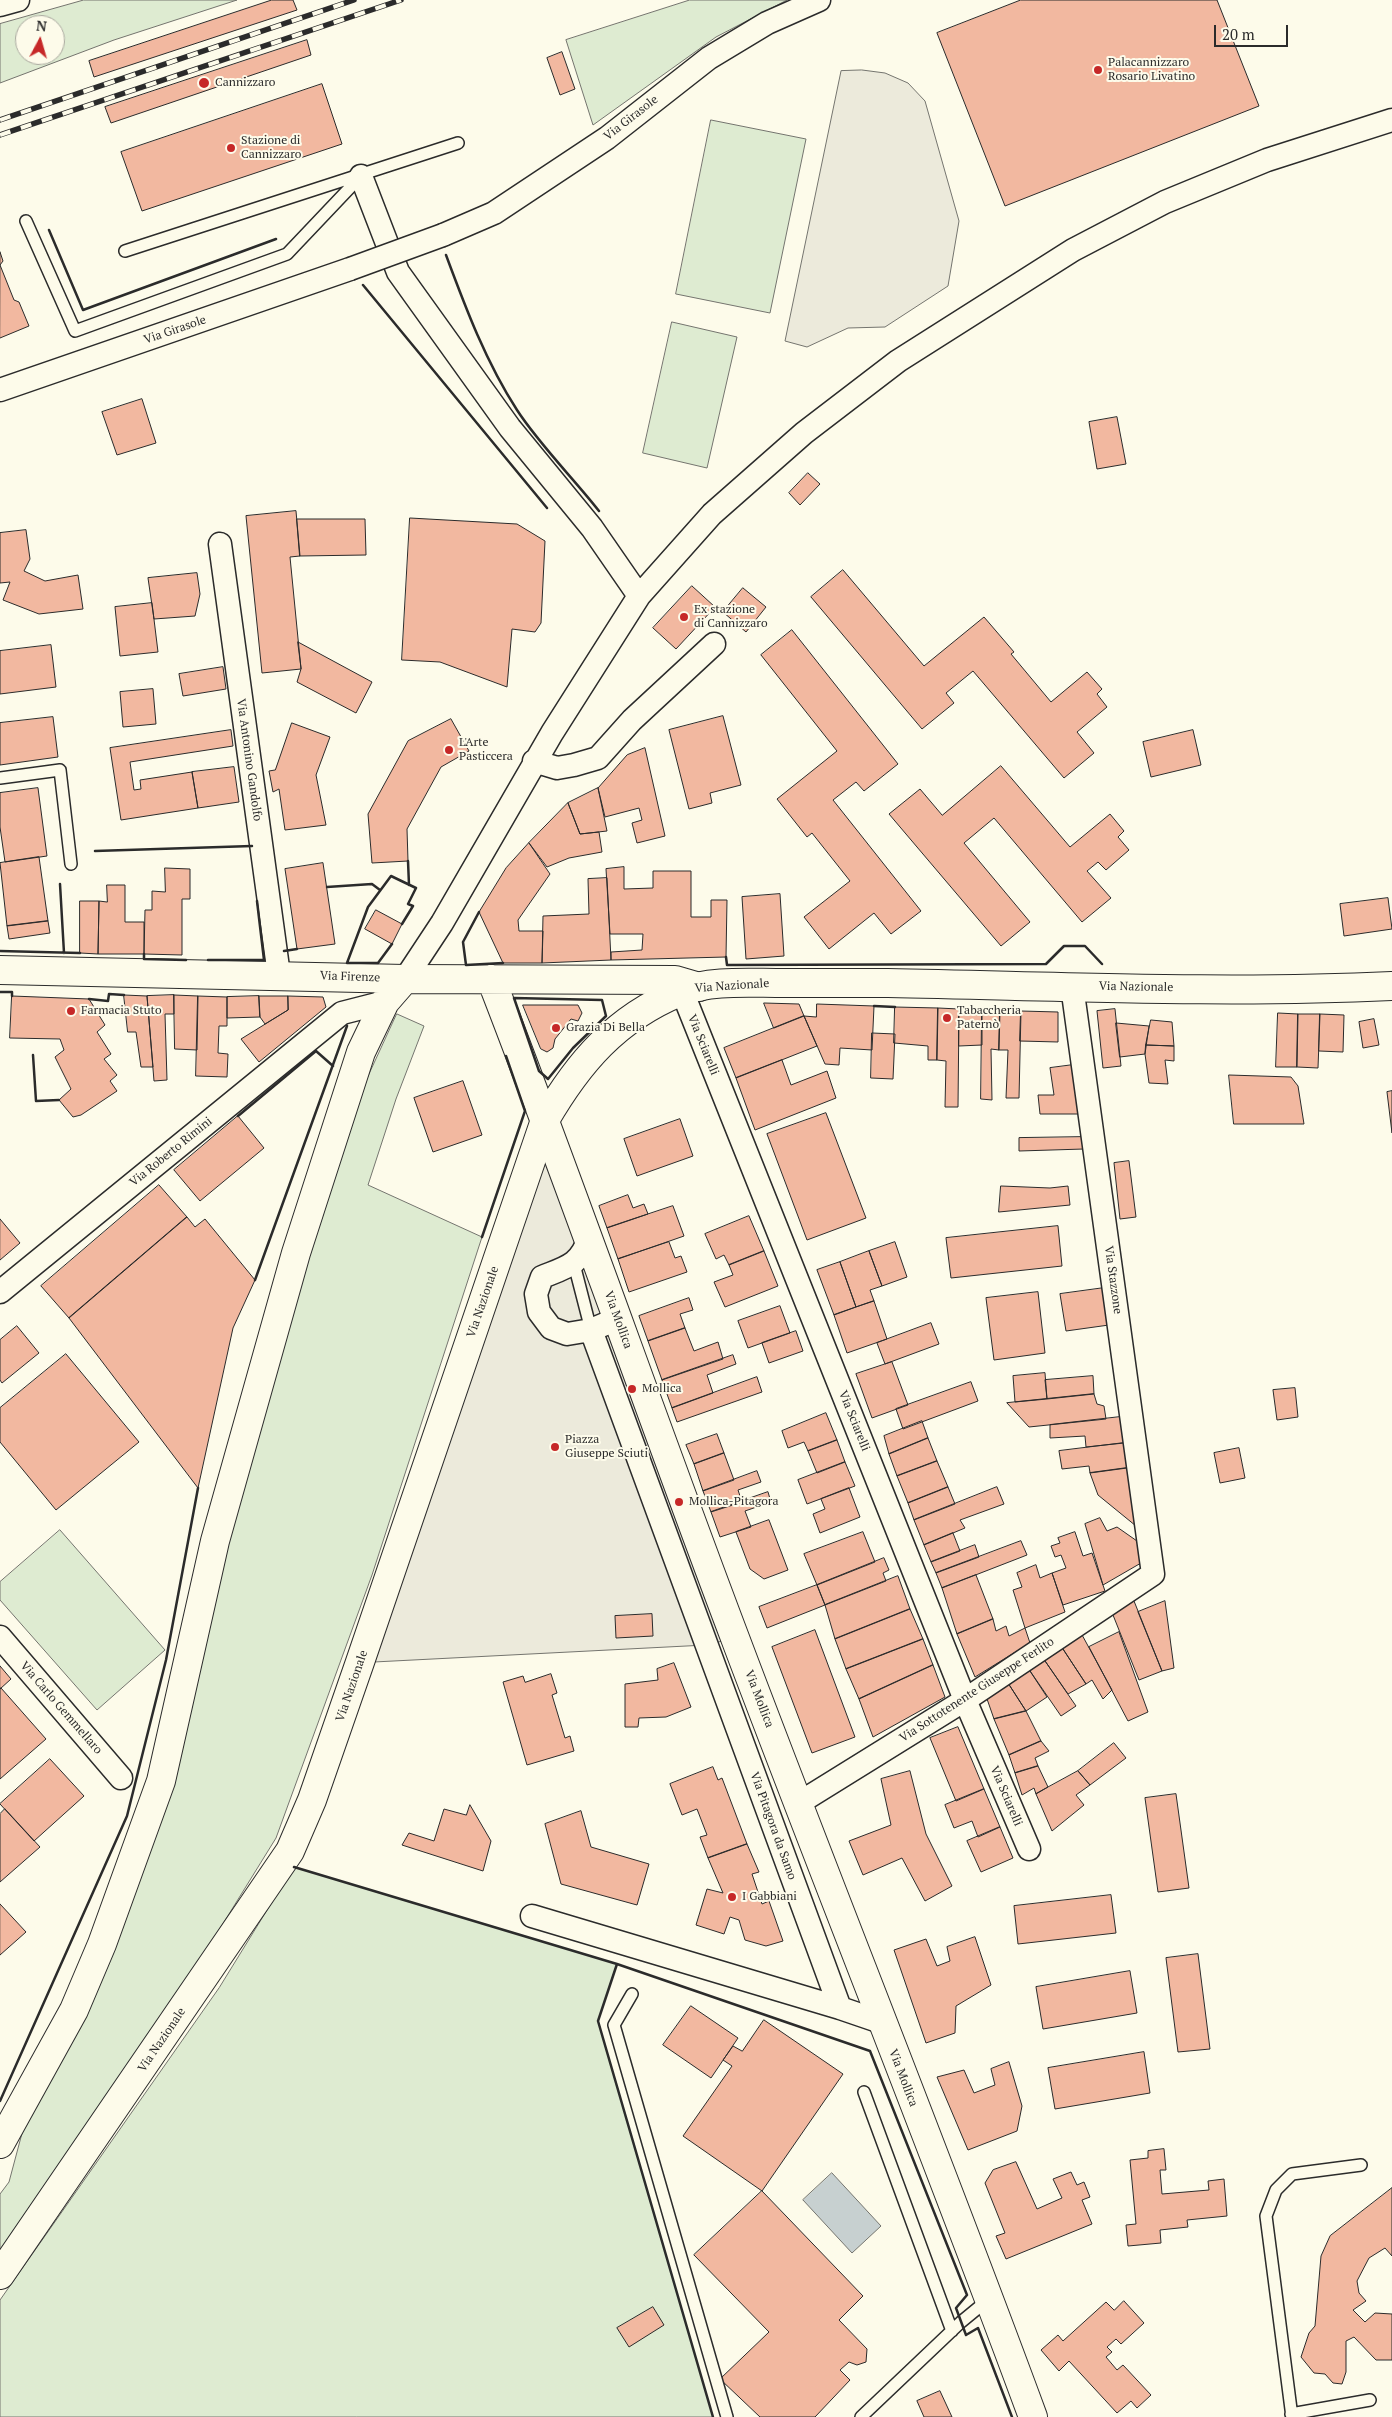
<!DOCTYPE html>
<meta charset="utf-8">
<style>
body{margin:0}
#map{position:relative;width:1392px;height:2417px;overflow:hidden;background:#fdfbea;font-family:"PT Serif",serif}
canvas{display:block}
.north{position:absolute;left:15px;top:15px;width:50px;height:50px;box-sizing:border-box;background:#fdfbea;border:1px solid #a9a89e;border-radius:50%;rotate:6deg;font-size:14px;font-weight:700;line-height:20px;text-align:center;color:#2b2b2b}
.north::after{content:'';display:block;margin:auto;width:18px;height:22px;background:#c62828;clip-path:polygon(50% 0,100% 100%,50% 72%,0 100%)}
.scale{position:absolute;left:1214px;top:25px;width:74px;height:22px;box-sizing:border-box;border:2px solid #2b2b2b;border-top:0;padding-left:6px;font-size:15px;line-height:18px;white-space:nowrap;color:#2b2b2b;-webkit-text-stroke:4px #fdfbea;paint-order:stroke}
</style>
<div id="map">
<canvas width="1392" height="2417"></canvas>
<div class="north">N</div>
<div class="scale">20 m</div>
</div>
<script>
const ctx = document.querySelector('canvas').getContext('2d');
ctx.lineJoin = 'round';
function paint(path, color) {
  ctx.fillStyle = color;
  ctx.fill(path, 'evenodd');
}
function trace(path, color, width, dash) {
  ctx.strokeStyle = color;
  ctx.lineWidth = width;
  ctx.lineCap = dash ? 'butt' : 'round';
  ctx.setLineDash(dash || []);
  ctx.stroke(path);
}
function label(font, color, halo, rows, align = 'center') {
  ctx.font = font + ' "PT Serif",serif';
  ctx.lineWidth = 4;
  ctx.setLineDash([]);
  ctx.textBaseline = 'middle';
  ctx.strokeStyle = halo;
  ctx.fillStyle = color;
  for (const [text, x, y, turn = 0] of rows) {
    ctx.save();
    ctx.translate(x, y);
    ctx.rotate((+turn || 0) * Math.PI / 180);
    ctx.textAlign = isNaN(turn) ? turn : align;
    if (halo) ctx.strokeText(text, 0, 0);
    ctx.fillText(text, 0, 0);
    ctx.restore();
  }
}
const green = new Path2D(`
 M84,0H237L114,40L0,83V24ZM25,25H55V55H25Z
 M690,0H787L716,37L593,125L566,40Z
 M711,120L806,139L770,313L676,294Z
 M672,322L737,337L707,468L643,453Z
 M397,1014L424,1026L396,1099L368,1185L482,1237L372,1575L276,1838L216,1935L0,2250V2194L9,2182L25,2122L102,1972L347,1122Z
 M60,1530L165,1650L97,1710L0,1600V1582Z
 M294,1867L617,1964L598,2021L713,2417H0V2300L219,1988Z`);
paint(green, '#deebd1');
trace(green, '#74746e', 1);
const parking = new Path2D(`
 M862,70L885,73L908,83L925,101L959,221L948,286L885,327L848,328L807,347L785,341L841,71Z
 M552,1141L735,1638L706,1645L374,1662Z`);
paint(parking, '#eceadb');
trace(parking, '#74746e', 1);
const water = new Path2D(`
 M832,2173L881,2226L852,2253L803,2200Z`);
paint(water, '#c7d0d0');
trace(water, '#74746e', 1);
const building = new Path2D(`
 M272,0H293L297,10L94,77L89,61Z
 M1021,0H1217L1259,106L1005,206L937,33Z
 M307,40L311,55L111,123L105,107Z
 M562,52L575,89L560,95L547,58Z
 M322,84L342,144L142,211L121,152Z
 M0,252L3,261L0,265L14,300L19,302L29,326L0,338Z
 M142,399L156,443L117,455L102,412Z
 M1117,417L1126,464L1097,469L1089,422Z
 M808,473L820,484L800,505L789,493Z
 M296,511L300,556L290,557L301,669L262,673L246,516Z
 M410,518L517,524L545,541L541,623L535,632L512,629L507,687L440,662L402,660Z
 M297,519H365L366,555L300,556Z
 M26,530L30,559L24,571L45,581L78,575L83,609L39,614L3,600L10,582L0,583V533Z
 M843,570L924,666L984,617L1014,652L1011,654L1051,702L1087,672L1102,689L1097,694L1107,707L1077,732L1094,753L1064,778L973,671L946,693L954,703L922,729L811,597Z
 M197,573L200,594L195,616L154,619L148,578Z
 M692,586L715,607L676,649L653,628Z
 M743,588L766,607L746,632L723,612Z
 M152,603L158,652L120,656L115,607Z
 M792,630L898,764L864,791L856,782L833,800L921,911L891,934L874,913L829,949L804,917L850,881L812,833L807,837L777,799L837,751L761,655Z
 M298,642L372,682L356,713L297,682L301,669Z
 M51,645L56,687L0,694V651Z
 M223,667L226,689L183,696L179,674Z
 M153,689L156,724L123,727L120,692Z
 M723,716L741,785L710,793L712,803L689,809L669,730Z
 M53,717L58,757L0,765V723Z
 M451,719L469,751L441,767L407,829L408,861L372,863L368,814L408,741Z
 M292,723L330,737L316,775L326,825L285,830L279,789L273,792L269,771L275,770Z
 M231,730L233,746L130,762L134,790L141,789L140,780L192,772L198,808L121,820L110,748Z
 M1193,730L1201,765L1151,777L1143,742Z
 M645,748L665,836L637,843L632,823L642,820L639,808L605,817L598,788L627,755Z
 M1001,766L1070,847L1110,814L1124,831L1118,837L1129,850L1106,870L1098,862L1087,871L1111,898L1082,922L994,818L964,843L1030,922L1001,946L889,814L920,789L942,815Z
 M234,767L239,802L198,808L192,772Z
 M38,788L47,856L5,862L0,827V793Z
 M598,788L607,831L580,834L568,803Z
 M568,803L580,834L599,832L602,852L569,858L547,867L529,843Z
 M529,843L550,874L518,920L519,931H543L542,963H503L479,912L506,868Z
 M39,857L48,921L7,926L0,863Z
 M323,863L335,944L297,949L285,869Z
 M624,867V889L653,888V871H691V917H711V900H727L726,957L611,960V952L642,950L643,934H610L606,869Z
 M165,868L190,869V899H182V955L144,954L145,910H152V891L165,892Z
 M607,878L611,960L542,963L543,916L589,914L588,879Z
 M107,885H125V922H144V954H98L99,901L107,902Z
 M780,894L784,956L746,959L742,897Z
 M1388,898L1392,929L1344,936L1340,904Z
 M80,901H99L98,954L80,953Z
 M376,910L402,924L392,944L365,929Z
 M48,921L50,933L9,939L7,926Z
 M124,995L147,996L153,1067H141L136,1032H128Z
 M174,995L198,996L197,1050L175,1049Z
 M174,995V1014H165L167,1080L154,1081L147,996Z
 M12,996L89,999L105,1025L97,1032L111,1054L104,1059L117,1075L110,1081L117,1091L81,1115L73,1117L59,1100L71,1089L55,1057L64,1050L60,1039L10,1038Z
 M198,996L227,997V1026H219L218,1053L228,1054L227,1077L196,1076Z
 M259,996L260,1017L227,1018V997Z
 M259,996H288V1010L265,1024L260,1017Z
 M288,996L323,997L326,1007L259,1062L241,1039L288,1010Z
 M764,1003L799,1004L804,1016L774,1028Z
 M817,1004L874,1006L872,1050L840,1048L839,1065L825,1064L804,1016L816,1017Z
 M523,1005H578L582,1013L578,1021L571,1019L555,1039L553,1048L547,1052L541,1049Z
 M895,1007L938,1008L937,1060H928V1046L894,1043Z
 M938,1008L959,1009L958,1107H945L946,1061L937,1060Z
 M959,1009L982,1010V1045L959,1046Z
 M1115,1009L1121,1066L1103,1068L1097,1011Z
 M982,1010H1000L999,1050L991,1049L992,1100L981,1099Z
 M1000,1010L1021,1011L1019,1098H1006L1008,1050H999Z
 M1021,1011L1058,1012V1042L1020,1041Z
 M1278,1013L1298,1014L1297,1067H1276Z
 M1298,1014H1320L1318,1068L1297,1067Z
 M1320,1014L1344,1015L1343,1052L1319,1051Z
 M804,1016L817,1046L736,1078L724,1048Z
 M1374,1019L1379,1045L1363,1048L1359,1022Z
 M1151,1020L1172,1022L1174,1046L1146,1045Z
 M1116,1023L1149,1026L1145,1054L1120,1057Z
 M872,1033L895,1034L893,1079L871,1078Z
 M1146,1045L1174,1046V1061L1165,1060L1168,1084L1149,1083L1145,1054Z
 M782,1060L791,1085L827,1071L836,1098L755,1130L736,1078Z
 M1073,1065L1079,1114H1040L1038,1095H1054L1050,1068Z
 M1229,1075L1291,1077L1298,1086L1304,1124H1234Z
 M463,1081L482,1135L433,1152L414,1098Z
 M1392,1091V1133L1387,1092Z
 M826,1113L866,1218L807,1240L767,1134Z
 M238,1116L264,1148L200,1201L174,1170Z
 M680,1119L693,1156L637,1176L624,1139Z
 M1084,1137V1149L1019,1151V1138Z
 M1129,1161L1136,1217L1120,1219L1114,1163Z
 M159,1185L187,1217L69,1318L41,1286Z
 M1001,1186L1050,1188L1068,1186L1070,1205L999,1212Z
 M628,1195L633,1208L644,1204L648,1214L607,1228L599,1206Z
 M673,1206L684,1236L618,1259L607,1228Z
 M749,1216L764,1251L729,1265L724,1255L716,1259L705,1234Z
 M187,1217L195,1227L205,1219L255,1280L233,1328L198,1488L69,1318Z
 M0,1219L20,1243L0,1260Z
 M1058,1226L1062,1266L951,1278L946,1238Z
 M669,1242L675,1258L681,1256L687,1272L629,1292L618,1259Z
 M895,1242L907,1277L882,1286L869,1251Z
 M764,1251L778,1286L725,1307L714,1282L733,1275L729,1265Z
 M869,1251L882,1286L870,1290L874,1301L856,1307L840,1262Z
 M840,1262L856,1307L834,1315L817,1270Z
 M1104,1288L1109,1325L1066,1331L1060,1294Z
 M1038,1292L1045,1353L994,1360L986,1298Z
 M689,1298L693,1310L680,1314L685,1328L648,1341L639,1316Z
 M874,1301L887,1339L847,1353L834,1315Z
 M780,1306L790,1333L748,1348L738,1321Z
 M931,1323L939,1344L885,1364L877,1343Z
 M17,1326L39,1353L2,1383L0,1380V1340Z
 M685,1328L694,1351L718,1342L723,1359L662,1380L648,1341Z
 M796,1331L803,1351L769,1363L762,1343Z
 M66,1354L139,1442L56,1510L0,1442V1408Z
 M733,1355L736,1364L707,1375L713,1393L672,1408L662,1380Z
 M892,1362L908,1405L872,1418L856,1374Z
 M1045,1373L1047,1399L1015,1402L1013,1376Z
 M1093,1376L1094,1394L1047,1399L1045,1380Z
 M757,1377L762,1392L677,1422L672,1408Z
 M971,1382L978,1401L903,1429L896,1409Z
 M1295,1388L1298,1417L1277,1420L1273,1390Z
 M1094,1394L1097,1404L1104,1406L1106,1419L1029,1427L1007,1403Z
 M826,1413L837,1440L808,1451L804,1442L788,1448L782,1431Z
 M1120,1417L1124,1443L1086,1447L1085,1436L1050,1438V1425Z
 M922,1421L928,1438L889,1454L884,1436Z
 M717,1434L724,1453L694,1464L686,1445Z
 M928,1438L937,1461L897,1476L889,1454Z
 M837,1440L845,1462L817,1473L808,1451Z
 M1124,1443L1127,1468L1090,1473L1089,1466L1062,1469L1059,1451Z
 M1239,1448L1245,1478L1220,1483L1214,1453Z
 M724,1453L734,1480L703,1491L694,1464Z
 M937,1461L948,1487L908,1503L897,1476Z
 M845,1462L855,1486L807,1504L798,1480Z
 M1127,1468L1136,1526L1098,1495L1090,1473Z
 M757,1471L761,1482L738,1490L742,1502L711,1512L703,1491Z
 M948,1487L955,1504L914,1520L908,1503Z
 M997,1487L1004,1504L960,1520L965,1528L924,1545L914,1520Z
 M849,1488L860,1517L820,1533L813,1514L825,1509L821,1499Z
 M768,1492L771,1502L745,1511L751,1527L720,1537L711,1512Z
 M1100,1518L1107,1531L1117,1527L1137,1541L1141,1563L1103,1585L1085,1524Z
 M769,1520L788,1570L764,1579L750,1569L736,1532Z
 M863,1532L875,1562L817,1585L804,1554Z
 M1075,1532L1083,1556L1092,1553L1105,1591L1063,1605L1052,1573L1066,1568L1061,1555L1055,1557L1051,1546L1060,1543L1058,1538Z
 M953,1533L960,1551L931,1562L924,1545Z
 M1021,1541L1027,1555L942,1588L936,1573Z
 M975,1545L979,1557L936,1573L931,1562Z
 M884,1558L889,1570L883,1573L886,1581L825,1605L817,1585Z
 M1036,1565L1040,1578L1052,1573L1065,1612L1025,1628L1013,1590L1022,1587L1017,1573Z
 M976,1575L993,1619L957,1634L942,1588Z
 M898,1576L910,1609L835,1639L825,1605Z
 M817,1585L825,1605L767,1628L759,1607Z
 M1134,1601L1162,1671L1139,1680L1111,1610Z
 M1165,1601L1174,1668L1162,1671L1138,1612Z
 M910,1609L923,1639L846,1669L835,1639Z
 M652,1614L653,1636L616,1638L615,1616Z
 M993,1619L996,1631L1006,1626L1009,1636L1025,1628L1030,1643L975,1677L957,1634Z
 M815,1630L855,1737L812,1753L772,1647Z
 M1119,1632L1148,1712L1128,1721L1089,1647Z
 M1081,1633L1112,1690L1103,1699L1092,1680L1086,1684L1061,1646Z
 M923,1639L933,1665L859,1699L846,1669Z
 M1061,1646L1086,1684L1068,1694L1043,1658Z
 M1043,1658L1076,1706L1061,1716L1028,1668Z
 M674,1663L691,1707L666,1717L639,1718L638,1727H625V1684L658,1680L657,1669Z
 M933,1665L945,1697L873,1737L859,1699Z
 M0,1666L11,1679L0,1689Z
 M1028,1668L1047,1697L1026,1711L1008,1683Z
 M551,1674L557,1693L552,1695L565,1738L570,1736L574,1751L527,1765L503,1682L523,1676L525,1682Z
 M1008,1683L1026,1711L994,1719L986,1696Z
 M1,1688L46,1739L0,1779V1689Z
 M1026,1711L1041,1741L1009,1755L994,1719Z
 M958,1727L984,1789L956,1801L930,1738Z
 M1041,1741L1049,1751L1035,1758L1038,1766L1015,1773L1009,1755Z
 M1114,1743L1126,1758L1090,1785L1078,1771Z
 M50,1759L84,1796L34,1841L0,1804Z
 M1038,1766L1048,1787L1036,1794L1034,1788L1022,1795L1015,1773Z
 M713,1767L718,1780L722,1778L747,1844L708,1858L700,1837L707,1835L697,1809L682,1815L670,1784Z
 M910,1771L926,1834L952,1886L925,1901L902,1858L863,1875L849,1841L891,1825L881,1779Z
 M1078,1771L1090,1785L1076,1795L1084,1805L1052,1831L1036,1794Z
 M984,1789L1000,1827L978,1837L972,1821L954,1828L945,1805Z
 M1176,1794L1189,1888L1158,1892L1145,1798Z
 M470,1805L491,1841L483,1871L402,1845L409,1833L434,1841L444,1809L466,1815Z
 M5,1809L40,1847L0,1882V1814Z
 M581,1811L591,1847L649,1864L637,1905L561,1884L545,1824Z
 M1000,1827L1013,1858L981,1872L967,1841Z
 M747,1844L759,1872L752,1874L762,1904L769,1901L783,1941L766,1946L745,1940L739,1920L730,1917L724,1934L696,1925L707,1889L723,1893L708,1858Z
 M1111,1895L1116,1933L1018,1944L1014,1906Z
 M0,1904L26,1932L0,1955Z
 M975,1937L991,1985L956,2006L955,2033L926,2043L894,1950L926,1939L937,1966L950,1961L947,1947Z
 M1198,1954L1210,2049L1178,2052L1166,1958Z
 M1130,1971L1137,2013L1043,2029L1036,1987Z
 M691,2006L738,2038L711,2078L663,2045Z
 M764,2020L843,2074L762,2191L683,2136L732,2066L723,2060L733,2046L742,2051Z
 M1144,2052L1150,2093L1055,2109L1048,2068Z
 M1009,2062L1022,2106L1017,2131L968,2150L937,2077L964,2070L974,2093L995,2085L991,2069Z
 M1164,2149L1166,2170H1160L1162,2194L1209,2190L1208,2181L1224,2179L1227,2216L1187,2220L1188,2227L1160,2230L1161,2243L1128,2246L1126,2225L1136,2224L1130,2160L1148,2158V2151Z
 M1016,2162L1037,2209L1062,2198L1053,2179L1071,2172L1077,2185L1084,2182L1090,2197L1082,2200L1092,2224L1006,2259L996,2236L1005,2233L985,2183L993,2170Z
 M1392,2188V2256L1385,2248L1369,2258L1357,2281L1359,2293L1366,2301L1353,2310L1365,2322L1375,2313L1392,2314V2360H1376L1354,2337L1346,2341V2372L1342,2384L1333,2383L1325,2374L1314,2373L1301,2357L1309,2333L1315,2326L1321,2256L1330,2236Z
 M762,2191L863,2296L839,2320L867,2349L866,2362L857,2365L849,2362L840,2370L850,2380L815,2417H760L720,2379L769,2332L694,2255Z
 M1124,2301L1144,2323L1121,2344L1116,2339L1107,2347L1112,2352L1106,2357L1117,2370L1123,2365L1151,2395L1137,2408L1131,2401L1117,2413L1069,2361L1059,2371L1041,2350L1058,2335L1063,2341L1106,2302L1114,2310Z
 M653,2307L664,2325L629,2347L617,2328Z
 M940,2391L952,2417H924L917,2401Z`);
paint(building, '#f2b8a0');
trace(building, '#2b2b2b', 1);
const service = new Path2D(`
 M26,221L75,331L287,254L361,176
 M125,251L458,143
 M0,778L60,770L71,864
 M574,1264L591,1330
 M632,1994L614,2025L727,2417
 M864,2092L952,2331
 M1291,2414L1370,2400
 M861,2417L961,2322L989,2299
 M1292,2417L1266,2216L1276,2190L1292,2174L1361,2165`);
const minor = new Path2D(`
 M0,5L18,0
 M361,176L398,272L510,428L592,528L639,596
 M443,235L494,213L607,138L709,58L767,23L819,0
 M0,390L350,269
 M220,544L279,975
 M534,761L557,768L574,765L598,758L632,720L714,644
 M405,979L442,923L552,733L639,596L712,514L804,433L898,361L1073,250L1165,202L1267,160L1392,120
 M682,991L965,1700L1029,1849
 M589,1238C580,1265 567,1267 542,1277L536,1294L539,1312L551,1328L567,1334L591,1330
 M0,1292L342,1013L385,1002
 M617,1319L591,1330L840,2008L881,2022
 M0,1637L121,1778
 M799,1803L965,1700L1153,1574L1072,986
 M532,1916L840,2008`);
const tertiary = new Path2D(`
 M0,970L405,979L675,980L699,987
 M491,979C576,1198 652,1419 735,1638C833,1898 937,2156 1033,2417
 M0,2144L74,2010L102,1944L161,1781L215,1541L296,1253L361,1052L385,1002L405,979`);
const primary = new Path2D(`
 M0,2275L290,1851L312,1800L360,1662L545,1120C578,1063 616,1018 680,992C710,980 748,983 779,983C816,983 852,983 888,983C1056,986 1224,994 1392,986`);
trace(service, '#2b2b2b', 14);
trace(minor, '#2b2b2b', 25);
trace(tertiary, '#2b2b2b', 30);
trace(primary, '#2b2b2b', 30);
trace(service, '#fdfbea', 11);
trace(minor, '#fdfbea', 22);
trace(tertiary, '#fdfbea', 28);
trace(primary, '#fdfbea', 28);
const rail = new Path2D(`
 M0,120L354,0
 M0,135L401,0`);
trace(rail, '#2b2b2b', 5.5);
trace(rail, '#fdfbea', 4, [11]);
const minorBridge = new Path2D(`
 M350,269L443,235`);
trace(minorBridge, '#2b2b2b', 25, []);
trace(minorBridge, '#fdfbea', 22);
trace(new Path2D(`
 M49,230L83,310L276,239
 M446,255C466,309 486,362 517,410C539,444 574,479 599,511
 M363,285L547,508
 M95,851L252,846
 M408,861L409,885
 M60,884L64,953
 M327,887L372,884L380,890
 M479,912L463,942L466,965L503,963
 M392,944L378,963H347L368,907L391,876L416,888L408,904L413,906L402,924
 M0,951L80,953
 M284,951L297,949
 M144,954V959L186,960
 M726,957L727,965L1046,964L1064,946H1085L1102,964
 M208,960H264L257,901
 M0,992H12V996
 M514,998L602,1000L606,1016L573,1048L548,1079L539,1071Z
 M89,999L108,1001L109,994L124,995
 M874,1006L895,1007
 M33,1055L36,1101L59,1100
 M238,1116L316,1051L333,1066
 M482,1237L525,1111L506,1056
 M255,1280L347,1026
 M294,1867L617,1964L870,2051L967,2295L956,2308L966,2335L978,2328L1012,2417
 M617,1964L598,2021L713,2417
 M0,2101L127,1816L166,1660L198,1488`), '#2b2b2b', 2.5);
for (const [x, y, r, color] of [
 [1098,70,5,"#c62828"],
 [204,83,6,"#c62828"],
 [231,148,5,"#c62828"],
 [684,617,5,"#c62828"],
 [449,750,5,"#c62828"],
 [71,1011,5,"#c62828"],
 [947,1018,5,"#c62828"],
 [556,1028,5,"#c62828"],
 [632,1389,5,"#c62828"],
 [555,1447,5,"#c62828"],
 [679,1502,5,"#c62828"],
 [732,1897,5,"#c62828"]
]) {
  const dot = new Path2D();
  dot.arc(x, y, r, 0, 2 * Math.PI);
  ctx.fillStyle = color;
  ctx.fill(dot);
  trace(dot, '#fdfbea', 2);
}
label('12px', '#2b2b2b', '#fdfbea', [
 ["Palacannizzaro",1108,63],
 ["Rosario Livatino",1108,77],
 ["Cannizzaro",215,83],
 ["Stazione di",241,141],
 ["Cannizzaro",241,155],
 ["Ex stazione",694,610],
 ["di Cannizzaro",694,624],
 ["L'Arte",459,743],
 ["Pasticcera",459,757],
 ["Farmacia Stuto",81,1011],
 ["Tabaccheria",957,1011],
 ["Paternò",957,1025],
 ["Grazia Di Bella",566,1028],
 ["Mollica",642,1389],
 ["Piazza",565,1440],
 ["Giuseppe Sciuti",565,1454],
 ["Mollica-Pitagora",689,1502],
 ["I Gabbiani",742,1897]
], 'left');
label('12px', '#2b2b2b', '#fdfbea', [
 ["Via Girasole",631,118,-38],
 ["Via Girasole",175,330,-19],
 ["Via Antonino Gandolfo",249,760,82],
 ["Via Firenze",350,977,2],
 ["Via Nazionale",732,986,-4],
 ["Via Nazionale",1136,987,1],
 ["Via Sciarelli",703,1045,68],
 ["Via Roberto Rimini",171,1152,-39],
 ["Via Stazzone",1113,1280,82],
 ["Via Nazionale",483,1302,-71],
 ["Via Mollica",618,1320,70],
 ["Via Sciarelli",854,1421,68],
 ["Via Nazionale",352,1686,-71],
 ["Via Sottotenente Giuseppe Ferlito",977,1690,-33],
 ["Via Mollica",759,1699,69],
 ["Via Carlo Gemmellaro",61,1708,49],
 ["Via Sciarelli",1006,1796,67],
 ["Via Pitagora da Samo",773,1826,70],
 ["Via Nazionale",162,2040,-56],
 ["Via Mollica",903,2078,69]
]);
</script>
